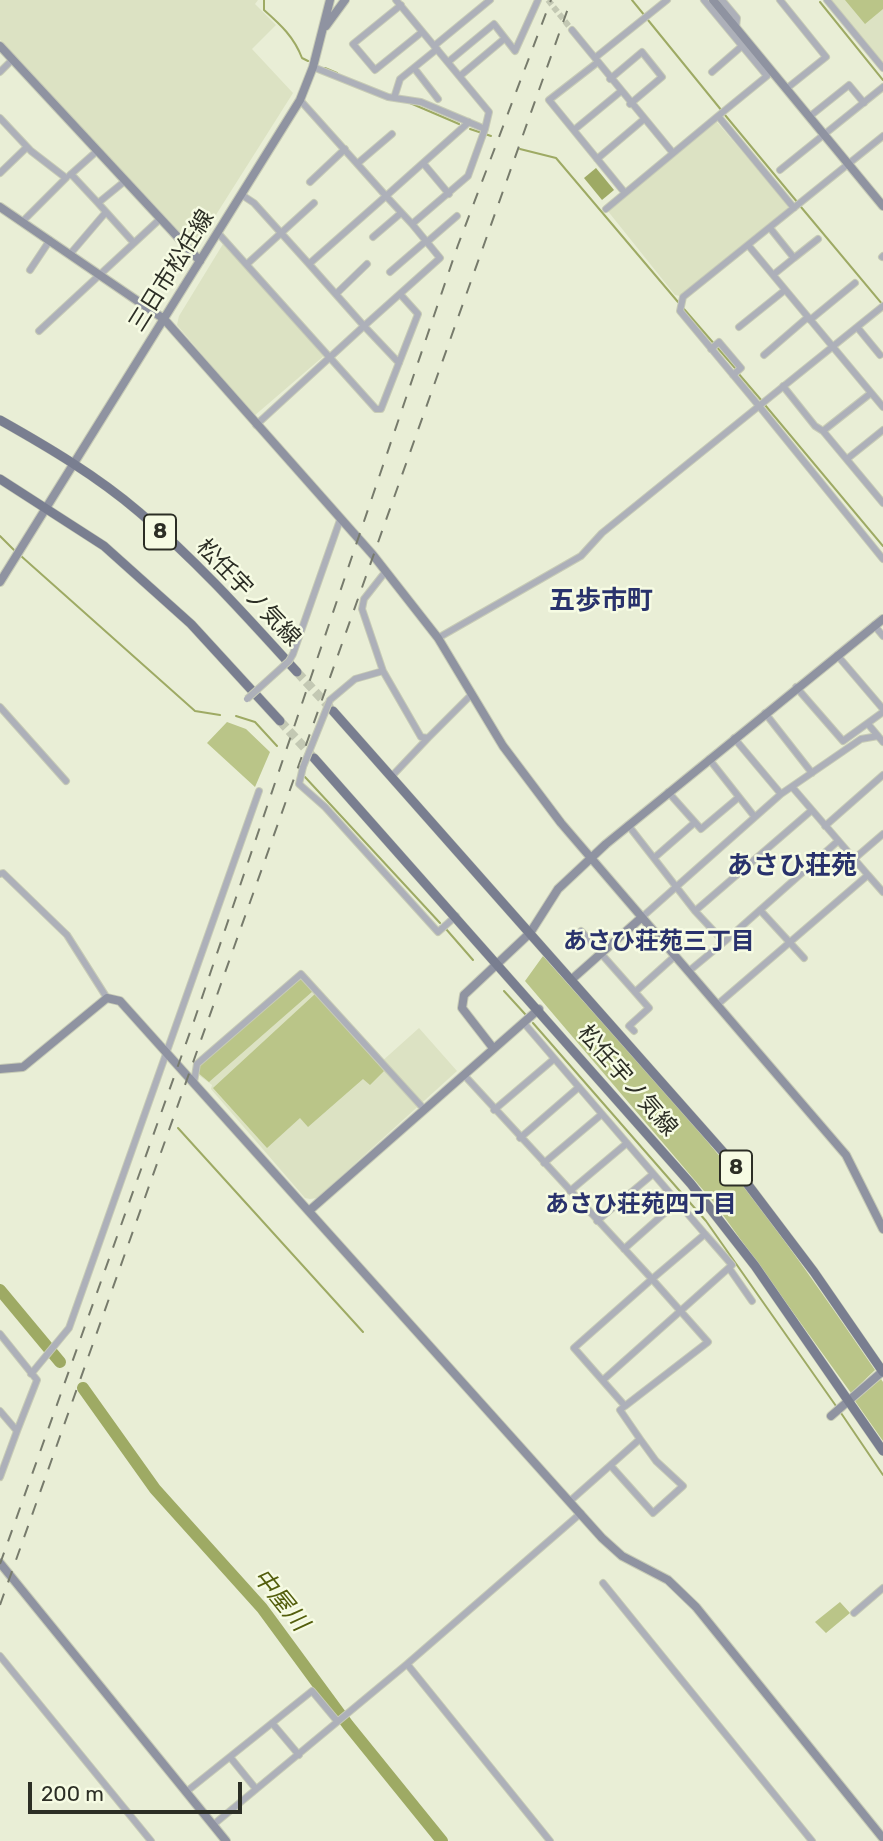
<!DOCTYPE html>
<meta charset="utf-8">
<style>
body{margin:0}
#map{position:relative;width:883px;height:1841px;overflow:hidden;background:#e9eed6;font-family:Rubik,sans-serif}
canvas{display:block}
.scale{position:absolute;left:28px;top:1782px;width:214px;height:32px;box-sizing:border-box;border:4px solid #2c2e25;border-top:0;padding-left:9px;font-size:21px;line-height:24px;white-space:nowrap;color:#2c2e25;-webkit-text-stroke:5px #f6fbe3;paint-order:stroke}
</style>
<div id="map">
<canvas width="883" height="1841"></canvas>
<div class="scale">200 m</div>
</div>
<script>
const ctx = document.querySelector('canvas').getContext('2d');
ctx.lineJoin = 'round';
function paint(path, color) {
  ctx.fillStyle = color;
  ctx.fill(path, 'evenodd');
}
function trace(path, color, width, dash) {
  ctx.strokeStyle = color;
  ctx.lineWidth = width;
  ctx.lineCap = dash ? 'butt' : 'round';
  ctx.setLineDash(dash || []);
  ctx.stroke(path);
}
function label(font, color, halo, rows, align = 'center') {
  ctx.font = font + ' Rubik,"Noto Sans JP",sans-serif';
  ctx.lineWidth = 5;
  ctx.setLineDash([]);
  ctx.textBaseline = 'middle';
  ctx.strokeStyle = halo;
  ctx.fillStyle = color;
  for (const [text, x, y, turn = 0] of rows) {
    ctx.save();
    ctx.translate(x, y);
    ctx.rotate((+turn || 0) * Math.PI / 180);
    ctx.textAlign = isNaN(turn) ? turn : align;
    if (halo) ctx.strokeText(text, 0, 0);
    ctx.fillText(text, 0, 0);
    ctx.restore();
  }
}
paint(new Path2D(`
 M0,0H258L255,4L276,25L252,49L293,93L195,248L0,40Z
 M830,0H883V63L862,38Z
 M716,121L788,205V210L680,296L675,295L607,210Z
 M223,244L325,355L254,416L177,325L179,316Z
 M300,978L380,1063L419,1028L457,1071L317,1198L310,1199L305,1198L211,1089L212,1085L197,1074Z`), '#dce2c3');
paint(new Path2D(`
 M845,0H883V9L865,24Z
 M227,722L246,729L270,752L255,787L207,743Z
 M543,956C604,1025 668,1092 726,1164C779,1230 827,1300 875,1370L851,1393L715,1204L525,981Z
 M302,978L313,991L209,1082L197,1072L201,1064Z
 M315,994L384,1071L370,1085L363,1079L308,1127L300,1118L267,1148L213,1088Z
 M881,1379L883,1382V1441L855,1401Z
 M840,1602L850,1613L826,1633L815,1622Z`), '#bac588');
paint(new Path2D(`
 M596,168L614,190L602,200L584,178Z`), '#9eaa64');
trace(new Path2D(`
 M264,0V10C281,25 294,37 302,58L308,61
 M632,0L645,16
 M820,2L883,80
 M648,20L722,111
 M325,68L337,73
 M410,103L459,124
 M725,115L798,203
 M470,129L491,136
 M520,149L556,158L678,302
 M801,207L883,305
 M684,309L735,368
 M738,373L762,401
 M765,405L883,546
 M0,536L14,550
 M21,556L195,711L220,715
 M236,716L255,722L277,746
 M305,777L440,923
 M446,929L473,960
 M504,991L525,1014
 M533,1023L706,1221L836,1406
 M178,1128L363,1332
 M841,1413L883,1475`), '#9eaa64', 2);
trace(new Path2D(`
 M0,1290L60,1362
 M83,1388L155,1489L262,1608L348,1725L442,1841`), '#9eaa64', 12);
trace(new Path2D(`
 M548,0L572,30`), '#c3c8b3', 6, [6, 3]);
trace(new Path2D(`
 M297,672L333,711
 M280,721L313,757`), '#c3c8b3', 9, [9, 4.5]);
const street = new Path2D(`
 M396,0L489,112L485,129
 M704,0L767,76L718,116L794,208
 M722,0L737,18L736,28
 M780,0L826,57L786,89
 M827,0L883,68
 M401,5L353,44L375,70L422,32
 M572,30L673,153
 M434,46L490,0
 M596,57L667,0
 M448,62L494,24L515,51L538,0
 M598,62L549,100L625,193
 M414,68L438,99
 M0,72L13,59
 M712,72L742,46
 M460,76L504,39
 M610,79L642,52L662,77L630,104
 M394,98L400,79L437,49
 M300,100L386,196L469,122
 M809,117L849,85L864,103
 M0,118L31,151L66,178L22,222
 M574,130L620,92
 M883,136L683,297L680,311L759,406L883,306
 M597,159L643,120
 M358,163L392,134
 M423,163L449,194
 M780,170L883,87
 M0,173L27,147
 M71,174L98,203L125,181
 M70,175L97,151
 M310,182L345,149
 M242,195L254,203L309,264
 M98,203L134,243
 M606,209L718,116
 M770,228L794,258L773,275L883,407
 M218,233L376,409H381L418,314L400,294
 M373,237L401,213
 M427,242L457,216
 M748,245L773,275
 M71,253L106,212
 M882,257L883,256
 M794,258L818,239
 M247,264L314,203
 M30,270L50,240
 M390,272L426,241
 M336,294L367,264
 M810,320L855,283
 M739,327L785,290
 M857,327L880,355
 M39,331L160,219
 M711,349L719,342L741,368L733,375
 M764,355L808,317
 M399,363L364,326L440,258L412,224
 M783,386L815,426L823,431
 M871,393L823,431L883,503
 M256,425L364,326L309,264L386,196L412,224L468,176L485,129L421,102L388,97L313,67
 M847,459L883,430
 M386,571L364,599L362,609L383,671L421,737L428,738L472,694
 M874,625L883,636
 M438,638L581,556L602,533L759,406L883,559
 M293,654L340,520
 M837,655L883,709
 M796,687L843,741L883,712
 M330,700L355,679L383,671
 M0,707L66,781
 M765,713L812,773
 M868,724L883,742
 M734,738L781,794
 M709,759L754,816
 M303,767L299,784L325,807L438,932L456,916
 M392,776L428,738
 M668,792L701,829L739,797
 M628,825L695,911L724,942L838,841
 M825,826L883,775
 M654,858L693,824
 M854,859L883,834
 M0,874L3,873L67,935L107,998
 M868,875L883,892
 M760,910L804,958
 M695,911L812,810
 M641,918L781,794L861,739L878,736
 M581,931L635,992L675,956
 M689,971L724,942
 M718,1004L868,875L793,788
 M523,1022L705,1234L652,1279L708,1342L625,1406
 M634,1031L629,1026L649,1008L635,992
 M464,1075L652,1279L574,1348L625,1406L620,1410L640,1439L570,1501
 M194,1082L197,1064L301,974L424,1109
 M494,1110L554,1059
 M520,1138L579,1087
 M544,1163L602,1114
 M570,1191L627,1143
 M597,1221L653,1174
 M624,1249L677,1202
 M729,1268L752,1301
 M0,1334L37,1380L17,1431
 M31,1374L69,1328L259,791
 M603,1380L732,1265L705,1234
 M0,1411L17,1431L0,1477
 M611,1466L653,1513L683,1486L656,1461L640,1439
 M603,1583L812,1841
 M854,1613L883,1588
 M0,1656L151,1841
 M272,1723L299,1755
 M230,1757L256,1789
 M186,1792L312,1691L337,1721
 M213,1825L407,1664
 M550,1841L407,1664L581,1513`);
const secondary = new Path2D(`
 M713,0L883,206
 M326,26L345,0
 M0,46L200,261
 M0,207L164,319L373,555L438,638L503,746L561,823L846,1155L883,1229
 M0,582L300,100L313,67L330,0
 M571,980L641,918
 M493,1048L462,1008L464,995L530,933L558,889L606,844L883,619
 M0,1069L23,1067L107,998L120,1001L602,1538L622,1556L668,1580L696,1607L882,1837
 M310,1210L539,1009
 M831,1416L883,1371
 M0,1563L226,1841`);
const primary = new Path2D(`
 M0,420C48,447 97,476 139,512C196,560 246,616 297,672
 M0,479L104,546L191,624L280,721
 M333,711L724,1153L814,1272L883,1372
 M314,758L691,1184L755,1266L883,1451`);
trace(street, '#c7cbb6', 8);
trace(secondary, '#c7cbb6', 10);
trace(primary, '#c7cbb6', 10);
trace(street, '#adb0b9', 6);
trace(secondary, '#8f93a1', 8);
trace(primary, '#797e90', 9);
trace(new Path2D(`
 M0,1564L194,1021L458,245L551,0
 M0,1605L571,0`), '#777b6c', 2, [12, 12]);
const streetBridge = new Path2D(`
 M247,699L289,661L293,654
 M303,767L330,700`);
trace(streetBridge, '#c7cbb6', 8, []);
trace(streetBridge, '#adb0b9', 6);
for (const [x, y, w] of [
 [160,532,32],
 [736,1168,32]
]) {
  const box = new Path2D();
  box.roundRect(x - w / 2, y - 17.5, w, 35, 5);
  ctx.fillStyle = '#f6fbe3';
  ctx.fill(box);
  trace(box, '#2c2e25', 2);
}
label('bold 21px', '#2c2e25', null, [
 ["8",160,532],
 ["8",736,1168]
]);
label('23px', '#2c2e25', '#f6fbe3', [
 ["三日市松任線",172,271,-58],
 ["松任宇ノ気線",248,593,46],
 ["松任宇ノ気線",627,1081,49]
]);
label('bold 24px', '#29326c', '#f6fbe3', [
 ["あさひ荘苑三丁目",659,942],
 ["あさひ荘苑四丁目",641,1205]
]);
label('italic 24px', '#535e0c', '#f6fbe3', [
 ["中屋川",280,1600,51]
]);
label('bold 26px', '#29326c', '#f6fbe3', [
 ["五歩市町",601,601],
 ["あさひ荘苑",792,866]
]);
</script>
